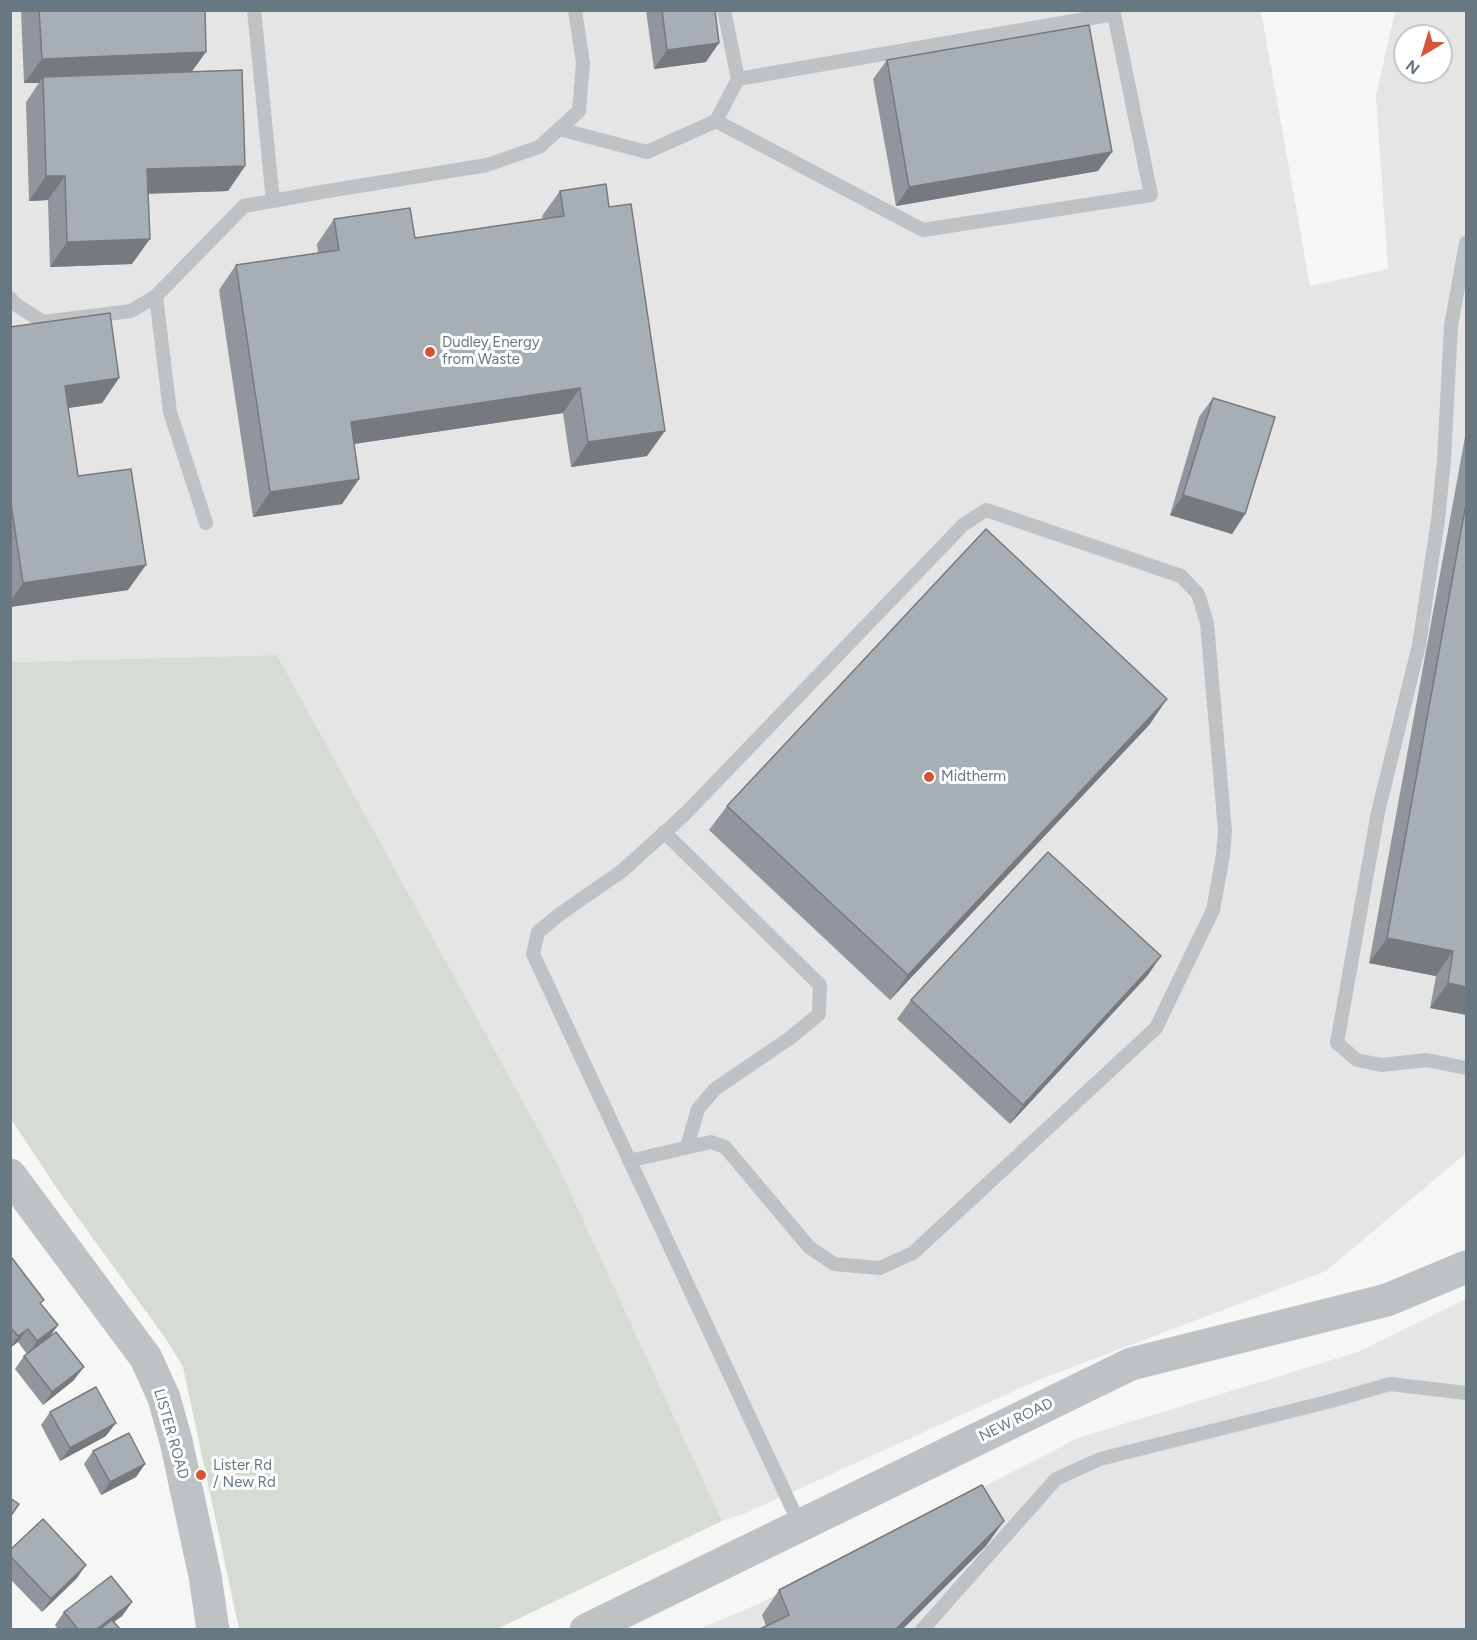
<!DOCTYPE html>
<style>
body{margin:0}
#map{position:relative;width:1477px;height:1640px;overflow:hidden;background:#f6f6f4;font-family:Figtree,sans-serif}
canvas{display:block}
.frame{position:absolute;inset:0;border:12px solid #687882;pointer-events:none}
.north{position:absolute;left:1393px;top:24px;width:60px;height:60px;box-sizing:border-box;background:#fff;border:2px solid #c3c9cd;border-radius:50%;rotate:218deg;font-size:16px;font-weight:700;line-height:24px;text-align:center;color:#687882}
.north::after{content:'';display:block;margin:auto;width:21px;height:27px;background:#d55435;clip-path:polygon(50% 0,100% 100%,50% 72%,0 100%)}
</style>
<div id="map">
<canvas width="1477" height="1640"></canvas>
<div class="frame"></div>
<div class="north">N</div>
</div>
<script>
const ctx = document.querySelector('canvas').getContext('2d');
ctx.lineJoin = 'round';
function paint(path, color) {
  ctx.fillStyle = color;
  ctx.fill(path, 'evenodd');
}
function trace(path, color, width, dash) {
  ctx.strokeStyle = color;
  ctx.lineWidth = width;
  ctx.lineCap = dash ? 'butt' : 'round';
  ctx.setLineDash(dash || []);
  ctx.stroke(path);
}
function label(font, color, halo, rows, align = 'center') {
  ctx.font = font + ' Figtree,sans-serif';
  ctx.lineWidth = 6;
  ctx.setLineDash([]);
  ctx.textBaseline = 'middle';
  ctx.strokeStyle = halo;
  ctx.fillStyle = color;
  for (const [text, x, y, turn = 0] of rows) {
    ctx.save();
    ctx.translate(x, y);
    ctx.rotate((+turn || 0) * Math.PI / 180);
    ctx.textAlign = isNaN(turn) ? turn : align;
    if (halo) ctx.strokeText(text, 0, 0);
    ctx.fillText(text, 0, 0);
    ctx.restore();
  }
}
paint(new Path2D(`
 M10,11H1261L1310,286L1388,269L1376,96L1395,11H1466V1153L1326,1271L1038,1380L746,1513L722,1521L557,1163L277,655L11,662ZM1405,36H1441V72H1405Z
 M1466,1299V1629L697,1630L756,1605L1078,1438L1358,1352Z`), '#e4e5e4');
paint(new Path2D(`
 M277,655L557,1163L722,1521L497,1629H239L183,1367L166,1339L60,1193L11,1119V662Z`), '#d6dbd3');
trace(new Path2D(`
 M254,10L273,201
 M724,10L738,79
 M559,129L647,152L716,121L738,79L1114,14L1151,195L923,230L716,121
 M1466,243L1451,326L1444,460L1438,520L1419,645L1378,812L1337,1043L1357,1060L1381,1065L1427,1060L1466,1068
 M156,296L170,412L206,523
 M10,298L15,304L43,322L131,311L156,296L244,206L322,192L487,165L539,147L579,111L583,63L575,10
 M664,832L820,985L819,1014L790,1038L715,1089L698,1109L687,1147
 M629,1161L711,1142L725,1147L809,1247L834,1264L880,1268L913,1253L1156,1028L1213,910L1223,855L1225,831L1207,623L1198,594L1181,576L986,510L963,525L685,814L622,871L560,914L538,932L533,954L800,1525
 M922,1630L1056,1479L1100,1459L1331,1401L1390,1384L1466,1393`), '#bec2c5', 14);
trace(new Path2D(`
 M10,1175L146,1358L164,1398L176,1441L205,1576L213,1630
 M586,1630L1131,1364L1387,1300L1466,1267`), '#bec2c5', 33);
paint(new Path2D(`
 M21,10H205L192,72L245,166L228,191L148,194L132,264L50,267L48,200L29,201L26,102L39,83H24Z
 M646,10H715L706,62L654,69Z
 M887,60L1098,171L896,206L873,79Z
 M560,191L647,456L571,467L563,413L354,444L359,479L342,504L253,517L219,290L236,265L318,253L317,244L334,219L415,238L543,219L542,216Z
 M10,327L119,378L102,403L68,408L78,476L128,590L10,607Z
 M1213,398L1245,514L1232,534L1170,515L1199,417Z
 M1467,426V1015L1430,1008L1436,976L1369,963Z
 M1150,724L890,1000L709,830L727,806Z
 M1148,975L1010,1124L897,1019L911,1000Z
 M10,1259L41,1304L58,1325L50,1336L74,1380L43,1405L15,1369L24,1356L27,1354L18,1342L10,1348Z
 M50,1412L106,1436L60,1461L41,1425Z
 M93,1451L145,1464L136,1477L101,1495L84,1464Z
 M986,1546L766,1626L762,1615L779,1590Z
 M10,1550L77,1578L42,1612L10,1579Z
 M132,1602L122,1616L114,1622L120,1629H58L55,1625L64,1612Z`), '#90969b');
paint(new Path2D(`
 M719,43L706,62L654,69L667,50Z
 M206,52L188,77H43L39,83H24L42,59Z
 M1112,152L1098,171L896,206L909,187Z
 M245,166L228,191L130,194L147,169Z
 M46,176H65L48,200L29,201Z
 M150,239L132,264L50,267L67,242Z
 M119,378L102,403L48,411L65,386Z
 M580,388L563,413L333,447L351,422Z
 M665,431L647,456L571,467L588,442Z
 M359,479L342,504L253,517L270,492Z
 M1183,495L1245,514L1232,534L1170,515Z
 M146,565L128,590L10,607V601L23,583Z
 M1167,699L1150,724L890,1000L908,975Z
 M1387,938L1453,951L1436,976L1369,963Z
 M1161,956L1148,975L1010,1124L1023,1105Z
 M1448,983L1467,987V1015L1430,1008Z
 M58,1325L49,1338L28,1354L37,1341Z
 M28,1329L18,1342L10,1348L18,1336Z
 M84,1367L74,1380L43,1405L52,1392Z
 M116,1423L106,1436L60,1461L70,1448Z
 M145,1464L136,1477L101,1495L110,1482Z
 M1004,1521L986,1546L903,1629H896Z
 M86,1565L77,1578L42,1612L51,1599Z
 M132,1602L122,1616L104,1629H97Z`), '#767a7e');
const building = new Path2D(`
 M39,10H205L206,52L42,59Z
 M662,10H715L719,43L667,50Z
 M1089,25L1112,152L909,187L887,60Z
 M242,70L245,166L147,169L150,239L67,242L65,176H46L43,77Z
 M606,184L609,207L631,204L665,431L588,442L580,388L351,422L359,479L270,492L236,265L339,250L334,219L410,208L415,238L564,216L560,191Z
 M110,313L119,378L65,386L78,476L131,469L146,565L23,583L10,497V327Z
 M1213,398L1275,417L1245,514L1183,495Z
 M1467,498V987L1448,983L1453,951L1387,938Z
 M986,529L1167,699L908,975L727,806Z
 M1048,852L1161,956L1023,1105L911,1000Z
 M12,1258L44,1300L40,1303L58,1325L37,1341L28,1329L18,1336L10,1327V1259Z
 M56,1332L84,1367L52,1392L24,1356Z
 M96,1387L116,1423L70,1448L50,1412Z
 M129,1433L145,1464L110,1482L93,1451Z
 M982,1485L1004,1521L896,1629H760L789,1615L779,1590Z
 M10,1498L19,1504L10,1517Z
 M43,1519L86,1565L51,1599L10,1556V1550Z
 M111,1576L132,1602L97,1629H78L64,1612Z
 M112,1620L120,1629H100Z`);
paint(building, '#a8afb4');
trace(building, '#767a7e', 1.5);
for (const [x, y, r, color] of [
 [430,352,6,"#d55435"],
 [929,777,6,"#d55435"],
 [201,1475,6,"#d55435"]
]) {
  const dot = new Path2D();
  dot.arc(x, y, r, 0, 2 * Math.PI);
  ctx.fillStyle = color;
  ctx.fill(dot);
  trace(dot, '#fff', 2);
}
label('15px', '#687882', '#fff', [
 ["Dudley Energy",442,343],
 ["from Waste",442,360],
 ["Midtherm",941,777],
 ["Lister Rd",213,1466],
 ["/ New Rd",213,1483]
], 'left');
label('15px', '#687882', '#fff', [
 ["NEW ROAD",1016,1420,-26],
 ["LISTER ROAD",171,1434,74]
]);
</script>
